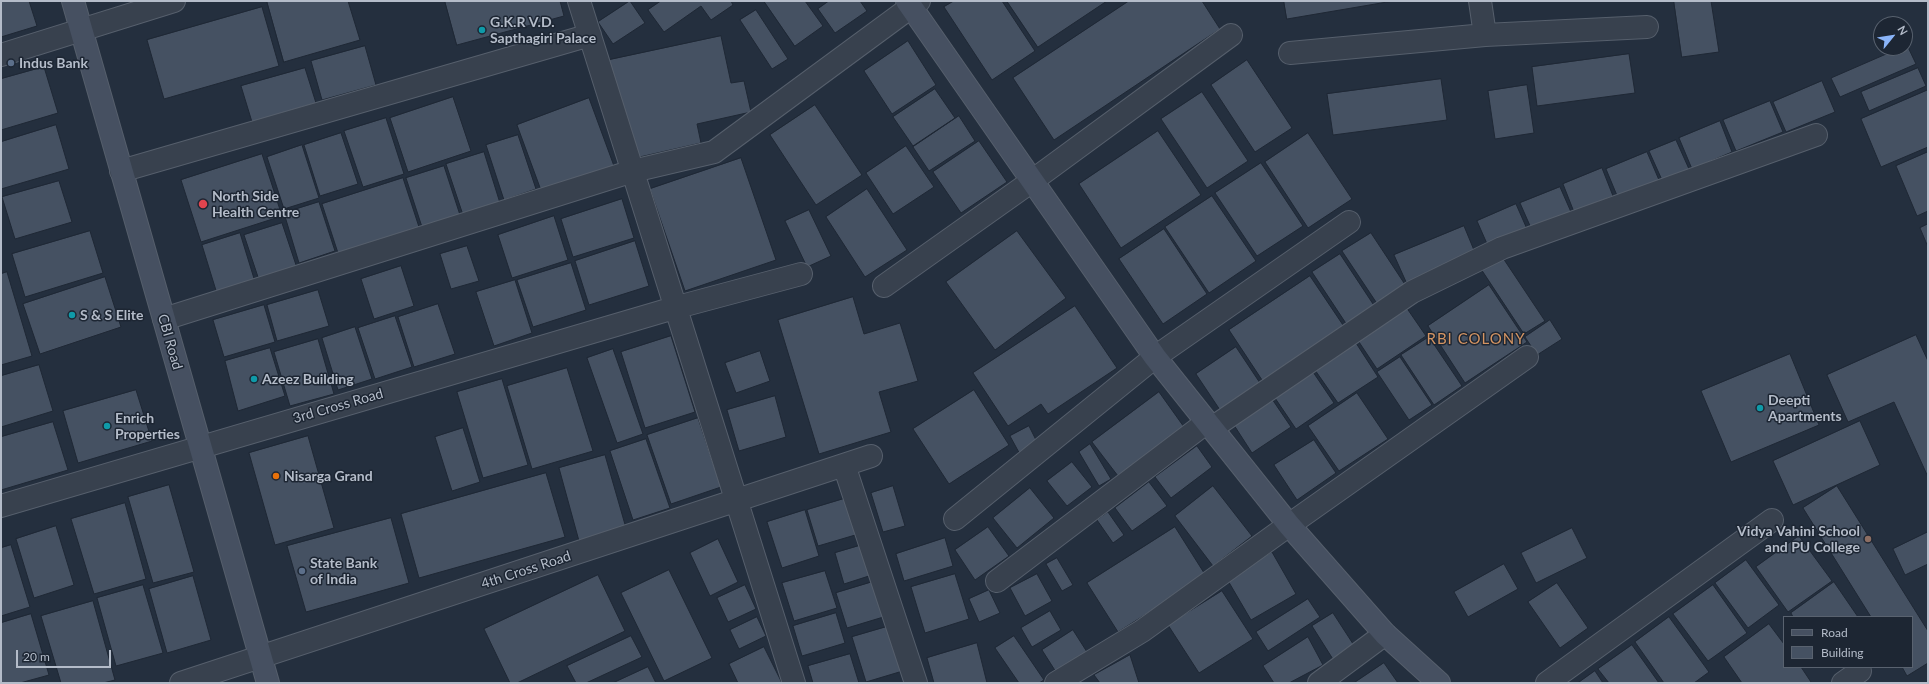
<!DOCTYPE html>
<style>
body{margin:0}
#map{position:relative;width:1929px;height:684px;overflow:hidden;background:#242f3e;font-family:Lato,sans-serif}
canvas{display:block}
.frame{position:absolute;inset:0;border:2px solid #b4bcc9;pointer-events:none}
.legend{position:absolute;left:1783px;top:616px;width:130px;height:52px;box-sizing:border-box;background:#1d2633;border:1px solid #59626f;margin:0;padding:5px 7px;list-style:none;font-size:12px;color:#b4bcc9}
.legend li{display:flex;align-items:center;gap:8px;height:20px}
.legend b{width:20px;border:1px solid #59626f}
.north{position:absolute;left:1873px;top:16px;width:40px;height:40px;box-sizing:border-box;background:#1d2633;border:1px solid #59626f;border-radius:50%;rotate:60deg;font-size:11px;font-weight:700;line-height:16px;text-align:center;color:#b4bcc9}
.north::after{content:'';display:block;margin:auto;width:14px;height:18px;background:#8ab4f8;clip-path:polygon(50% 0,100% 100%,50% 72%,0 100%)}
.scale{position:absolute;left:16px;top:650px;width:95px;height:18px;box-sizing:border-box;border:2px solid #b4bcc9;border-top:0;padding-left:5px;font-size:12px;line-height:14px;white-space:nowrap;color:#b4bcc9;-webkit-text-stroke:3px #1d2633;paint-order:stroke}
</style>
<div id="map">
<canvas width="1929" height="684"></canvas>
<div class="frame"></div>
<ul class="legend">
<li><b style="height:5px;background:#465061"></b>Road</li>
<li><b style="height:11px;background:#455162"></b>Building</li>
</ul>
<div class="north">N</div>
<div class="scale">20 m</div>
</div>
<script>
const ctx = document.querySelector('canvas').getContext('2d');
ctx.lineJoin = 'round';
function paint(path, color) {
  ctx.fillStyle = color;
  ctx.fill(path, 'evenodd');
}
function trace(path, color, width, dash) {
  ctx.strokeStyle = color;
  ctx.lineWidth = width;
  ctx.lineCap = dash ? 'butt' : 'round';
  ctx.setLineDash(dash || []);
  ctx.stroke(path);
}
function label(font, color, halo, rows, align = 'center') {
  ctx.font = font + ' Lato,sans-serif';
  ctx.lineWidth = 3;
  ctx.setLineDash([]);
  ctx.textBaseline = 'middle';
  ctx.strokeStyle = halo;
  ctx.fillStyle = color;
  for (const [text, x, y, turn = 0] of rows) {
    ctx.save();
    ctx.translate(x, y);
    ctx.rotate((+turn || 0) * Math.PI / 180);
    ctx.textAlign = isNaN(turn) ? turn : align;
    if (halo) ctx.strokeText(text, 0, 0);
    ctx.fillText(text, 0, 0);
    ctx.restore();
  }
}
const building = new Path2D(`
 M1,1H29L37,26L1,37Z
 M267,1H348L360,40L284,62Z
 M445,1H560L564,16L457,45Z
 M630,1L645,23L613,44L598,22Z
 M661,1H731L733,5L711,20L701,6L664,32L648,10Z
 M764,1H805L823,26L795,46Z
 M829,1H860L867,11L835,33L818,9Z
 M954,1H1002L1035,51L992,80L944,7Z
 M1007,1H1107L1038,47Z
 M1129,1H1202L1220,29L1054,140L1013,78Z
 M1284,1H1393L1287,19Z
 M1674,1H1711L1719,52L1682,57Z
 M262,7L279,66L164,99L147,40Z
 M756,10L788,59L772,69L740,20Z
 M721,36L731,83L744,81L751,112L697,124L701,143L631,159L609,60Z
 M908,41L936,85L892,114L864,71Z
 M1907,45L1916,64L1840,97L1831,78L1900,48H1905Z
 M365,46L376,85L322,100L311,61Z
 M1629,54L1635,93L1537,106L1532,67Z
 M1247,60L1292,128L1255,152L1211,85Z
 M44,67L58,113L1,130V79Z
 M305,68L316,103L252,122L241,86Z
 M1918,68L1926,86L1869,111L1861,92Z
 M1441,79L1447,120L1333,135L1327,94Z
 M1822,81L1835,112L1786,132L1773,102Z
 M1527,85L1534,133L1495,139L1488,91Z
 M935,89L955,118L913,146L893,117Z
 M1928,90V147L1881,167L1861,119Z
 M1202,92L1248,161L1207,188L1161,119Z
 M453,97L471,151L408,172L390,118Z
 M589,98L614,166L542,193L517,125Z
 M1770,101L1783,132L1736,151L1723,120Z
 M815,105L862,175L816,205L770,135Z
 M959,116L975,141L929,171L913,147Z
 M386,118L404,174L363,187L344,131Z
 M1720,121L1732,152L1692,169L1679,138Z
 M56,125L69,169L1,189V142Z
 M1158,131L1201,195L1121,248L1079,184Z
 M341,133L358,184L320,196L304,145Z
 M1308,133L1352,199L1308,228L1265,162Z
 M518,135L536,189L504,200L486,145Z
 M1676,140L1689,169L1662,180L1649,151Z
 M979,141L1007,182L961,213L933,172Z
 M302,145L319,198L284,209L267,157Z
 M906,146L934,187L893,214L866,173Z
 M484,152L500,203L463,215L446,164Z
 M1647,152L1659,180L1618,198L1606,169Z
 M1928,152V211L1917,216L1896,166Z
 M262,154L282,216L201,242L181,180Z
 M741,158L776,260L685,291L650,189Z
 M1261,163L1303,226L1257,256L1215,193Z
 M444,166L460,215L422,227L406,178Z
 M1602,168L1613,196L1574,212L1563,184Z
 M403,178L419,227L338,253L322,204Z
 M59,181L72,222L15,239L2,197Z
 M1560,187L1571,212L1531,228L1520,203Z
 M867,189L907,250L865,277L826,217Z
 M1212,196L1256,261L1209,293L1165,227Z
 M622,199L634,238L573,257L561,219Z
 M319,202L335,251L299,263L284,213Z
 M1516,204L1527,229L1488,246L1477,221Z
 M809,210L831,256L807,267L785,221Z
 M554,216L568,260L512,278L498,235Z
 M282,223L298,271L260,283L244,235Z
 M1928,224V247L1920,228Z
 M1464,226L1476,255L1407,284L1394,255Z
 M1164,229L1207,294L1163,324L1119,259Z
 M90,231L103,273L25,297L12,254Z
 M1017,231L1066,298L995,350L946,282Z
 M240,233L256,285L218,297L202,245Z
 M1371,233L1406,286L1378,305L1342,251Z
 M635,241L649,286L589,305L575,261Z
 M467,246L479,281L451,289L440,254Z
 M1340,254L1377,310L1349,328L1312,272Z
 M1501,255L1545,321L1524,334L1481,269Z
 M571,263L586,310L533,327L517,280Z
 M401,266L414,306L374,319L361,279Z
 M7,272L32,356L1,365V274Z
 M1310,276L1347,331L1266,386L1229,330Z
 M105,277L121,327L40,354L23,304Z
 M515,280L532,333L494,346L476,292Z
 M1489,285L1527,342L1465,383L1428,326Z
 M318,290L329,326L277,341L267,305Z
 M853,297L864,334L900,323L918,381L879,392L891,432L819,454L778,320Z
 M438,304L455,354L414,367L398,317Z
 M1404,304L1426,336L1377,369L1355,336Z
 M264,305L275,342L224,357L213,320Z
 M1075,306L1117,368L1048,414L1041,404L1008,426L973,373Z
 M395,316L412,367L375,379L358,328Z
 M1550,320L1562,339L1537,355L1525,337Z
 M355,327L372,379L338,390L322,338Z
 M1916,335L1928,361V477L1894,402L1848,422L1827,375Z
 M671,336L695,412L645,428L621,352Z
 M1429,337L1462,386L1434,405L1401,355Z
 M318,339L334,394L290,406L274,352Z
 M1356,343L1378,377L1338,403L1315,370Z
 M1236,347L1264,389L1224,416L1196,374Z
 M270,348L285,396L238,411L225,361Z
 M613,349L643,434L617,443L587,358Z
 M760,351L770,381L736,393L725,363Z
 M1790,354L1819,425L1731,462L1701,391Z
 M1400,357L1432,405L1409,420L1377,372Z
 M39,365L53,411L1,427V376Z
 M567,368L593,451L532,469L507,386Z
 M1311,369L1334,403L1296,429L1273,395Z
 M502,379L528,465L483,478L457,392Z
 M136,390L152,441L78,463L63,411Z
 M974,390L1009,445L949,484L913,429Z
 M1159,392L1184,427L1118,476L1092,442Z
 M1357,393L1388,439L1339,471L1308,426Z
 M775,396L786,437L739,451L727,410Z
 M1270,396L1291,427L1252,453L1232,422Z
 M698,418L721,487L671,504L647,435Z
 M1860,421L1880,465L1793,505L1773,461Z
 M53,422L68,470L1,490V437Z
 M1029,426L1040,448L1022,458L1010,436Z
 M463,428L480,482L452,491L435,437Z
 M308,436L334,528L275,545L249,453Z
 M646,439L670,508L633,520L610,451Z
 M1314,440L1336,473L1297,500L1274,465Z
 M1090,444L1111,479L1099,486L1079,452Z
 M1197,446L1212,467L1171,498L1155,477Z
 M605,455L626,528L579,541L559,468Z
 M1072,462L1092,487L1067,506L1047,481Z
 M546,473L565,537L419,578L401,514Z
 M1149,482L1167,506L1132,531L1115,508Z
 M169,485L194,572L153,583L128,497Z
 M893,486L905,526L883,532L871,493Z
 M1213,486L1252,536L1213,566L1175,516Z
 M1837,486L1928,631V663L1907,676L1902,667H1912V617H1871L1803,508Z
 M1030,488L1054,518L1017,548L993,518Z
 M850,497L862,533L818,546L807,510Z
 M125,503L146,579L94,594L71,519Z
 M805,510L819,556L782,568L767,522Z
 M1108,512L1124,535L1113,543L1097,520Z
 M391,518L409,583L306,612L287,546Z
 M56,526L74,585L34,598L16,539Z
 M988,527L1009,556L975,580L955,550Z
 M1175,527L1206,576L1118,632L1087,583Z
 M1572,528L1587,558L1536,583L1521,553Z
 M1928,532V564L1905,575L1893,549Z
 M1799,536L1832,581L1788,612L1756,567Z
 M945,538L953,566L904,581L896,554Z
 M718,539L738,582L710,596L690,553Z
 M11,545L30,607L1,616V548Z
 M862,545L872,575L844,584L835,553Z
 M1272,552L1296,594L1251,620L1227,579Z
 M1057,558L1073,585L1062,591L1046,564Z
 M1746,560L1779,605L1748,628L1715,583Z
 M1504,564L1518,589L1468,617L1454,592Z
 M669,570L712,658L664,681L621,593Z
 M825,571L837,608L794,621L782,583Z
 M955,574L969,619L925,633L911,587Z
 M1037,574L1052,601L1025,616L1010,588Z
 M598,575L625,631L517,683H510L484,629Z
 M193,576L211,640L167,653L149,589Z
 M879,580L890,615L847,628L836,593Z
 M1834,582L1858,617H1793L1791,613Z
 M1557,583L1588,628L1560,648L1528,602Z
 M143,585L163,653L116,666L97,598Z
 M745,585L756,609L728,622L717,598Z
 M1713,585L1747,633L1708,661L1673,614Z
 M989,590L1000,613L979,622L969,599Z
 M1222,591L1253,639L1199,673L1168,625Z
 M1308,599L1320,617L1268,651L1256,632Z
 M93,601L115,680L103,683H61L41,616Z
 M1050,611L1061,630L1032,647L1021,628Z
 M836,613L845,643L802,656L793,626Z
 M1333,613L1357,650L1336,664L1312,626Z
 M31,614L49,675L20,683H1V623Z
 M757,617L766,636L739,649L730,630Z
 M1669,617L1709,672L1694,683H1664L1635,642Z
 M1769,624L1784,644V667H1801L1811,682L1810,683H1742L1724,657Z
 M893,625L906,670L866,682L852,637Z
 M1073,630L1087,652L1056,672L1042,650Z
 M631,636L642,657L586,683H576L567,666Z
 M1014,636L1044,680L1039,683H1019L995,648Z
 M1308,637L1323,665L1289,683H1274L1263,666Z
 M977,643L987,683H934L927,658Z
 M1632,645L1659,683H1609L1598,669Z
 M764,647L782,683H738L729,664Z
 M850,654L859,683H813L808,666Z
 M1130,655L1139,683H1100L1094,675Z
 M1384,663L1398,683H1354Z
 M648,667L656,683H613Z
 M1595,671L1603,683H1578Z`);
paint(building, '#455162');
trace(building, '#1f2835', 1);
const street = new Path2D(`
 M579,1L794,683
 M1480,1L1485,35
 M1290,53L1485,35L1647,27
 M1,55L174,1
 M121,171L590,35
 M884,286L1032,181L1231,35
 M164,319L633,171L714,152L919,1
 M1212,428L1412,292L1502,248L1816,135
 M844,465L916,683
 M1,506L674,308L801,274
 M955,519L1155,357L1349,222
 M997,581L1207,422
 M181,683L871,456
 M1056,683L1142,631L1289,525L1527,357
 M1319,683L1385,634
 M1547,683L1772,520
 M1843,683L1860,671`);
const secondary = new Path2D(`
 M73,1L268,683
 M907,1L1155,357L1289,525L1385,634L1439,683`);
trace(street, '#565f6c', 24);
trace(secondary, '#565f6c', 24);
trace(street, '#38414e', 22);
trace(secondary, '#465061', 22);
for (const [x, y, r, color] of [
 [482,30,4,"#0f9aa8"],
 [11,63,4,"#5c6f8a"],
 [203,204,5,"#e0444e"],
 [72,315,4,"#0f9aa8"],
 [254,379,4,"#0f9aa8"],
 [1760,408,4,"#0f9aa8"],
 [107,426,4,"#0f9aa8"],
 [276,476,4,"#e8710a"],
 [1868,539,4,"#8d6e63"],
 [302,571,4,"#5c6f8a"]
]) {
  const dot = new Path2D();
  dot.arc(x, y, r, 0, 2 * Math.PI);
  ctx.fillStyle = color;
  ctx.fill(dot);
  trace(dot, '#1d2633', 1.5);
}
label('bold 14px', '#b4bcc9', '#1d2633', [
 ["G.K.R V.D.",490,22],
 ["Sapthagiri Palace",490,38],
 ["Indus Bank",19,63],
 ["North Side",212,196],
 ["Health Centre",212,212],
 ["S & S Elite",80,315],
 ["Azeez Building",262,379],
 ["Deepti",1768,400],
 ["Apartments",1768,416],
 ["Enrich",115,418],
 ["Properties",115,434],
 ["Nisarga Grand",284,476],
 ["Vidya Vahini School",1860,531,"right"],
 ["and PU College",1860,547,"right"],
 ["State Bank",310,563],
 ["of India",310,579]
], 'left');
label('14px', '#b4bcc9', '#1d2633', [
 ["CBI Road",170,342,74],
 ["3rd Cross Road",338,406,-16],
 ["4th Cross Road",526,570,-18]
]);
ctx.letterSpacing = '1px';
label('15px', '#d59563', '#1d2633', [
 ["RBI COLONY",1476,339]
]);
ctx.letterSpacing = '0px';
</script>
